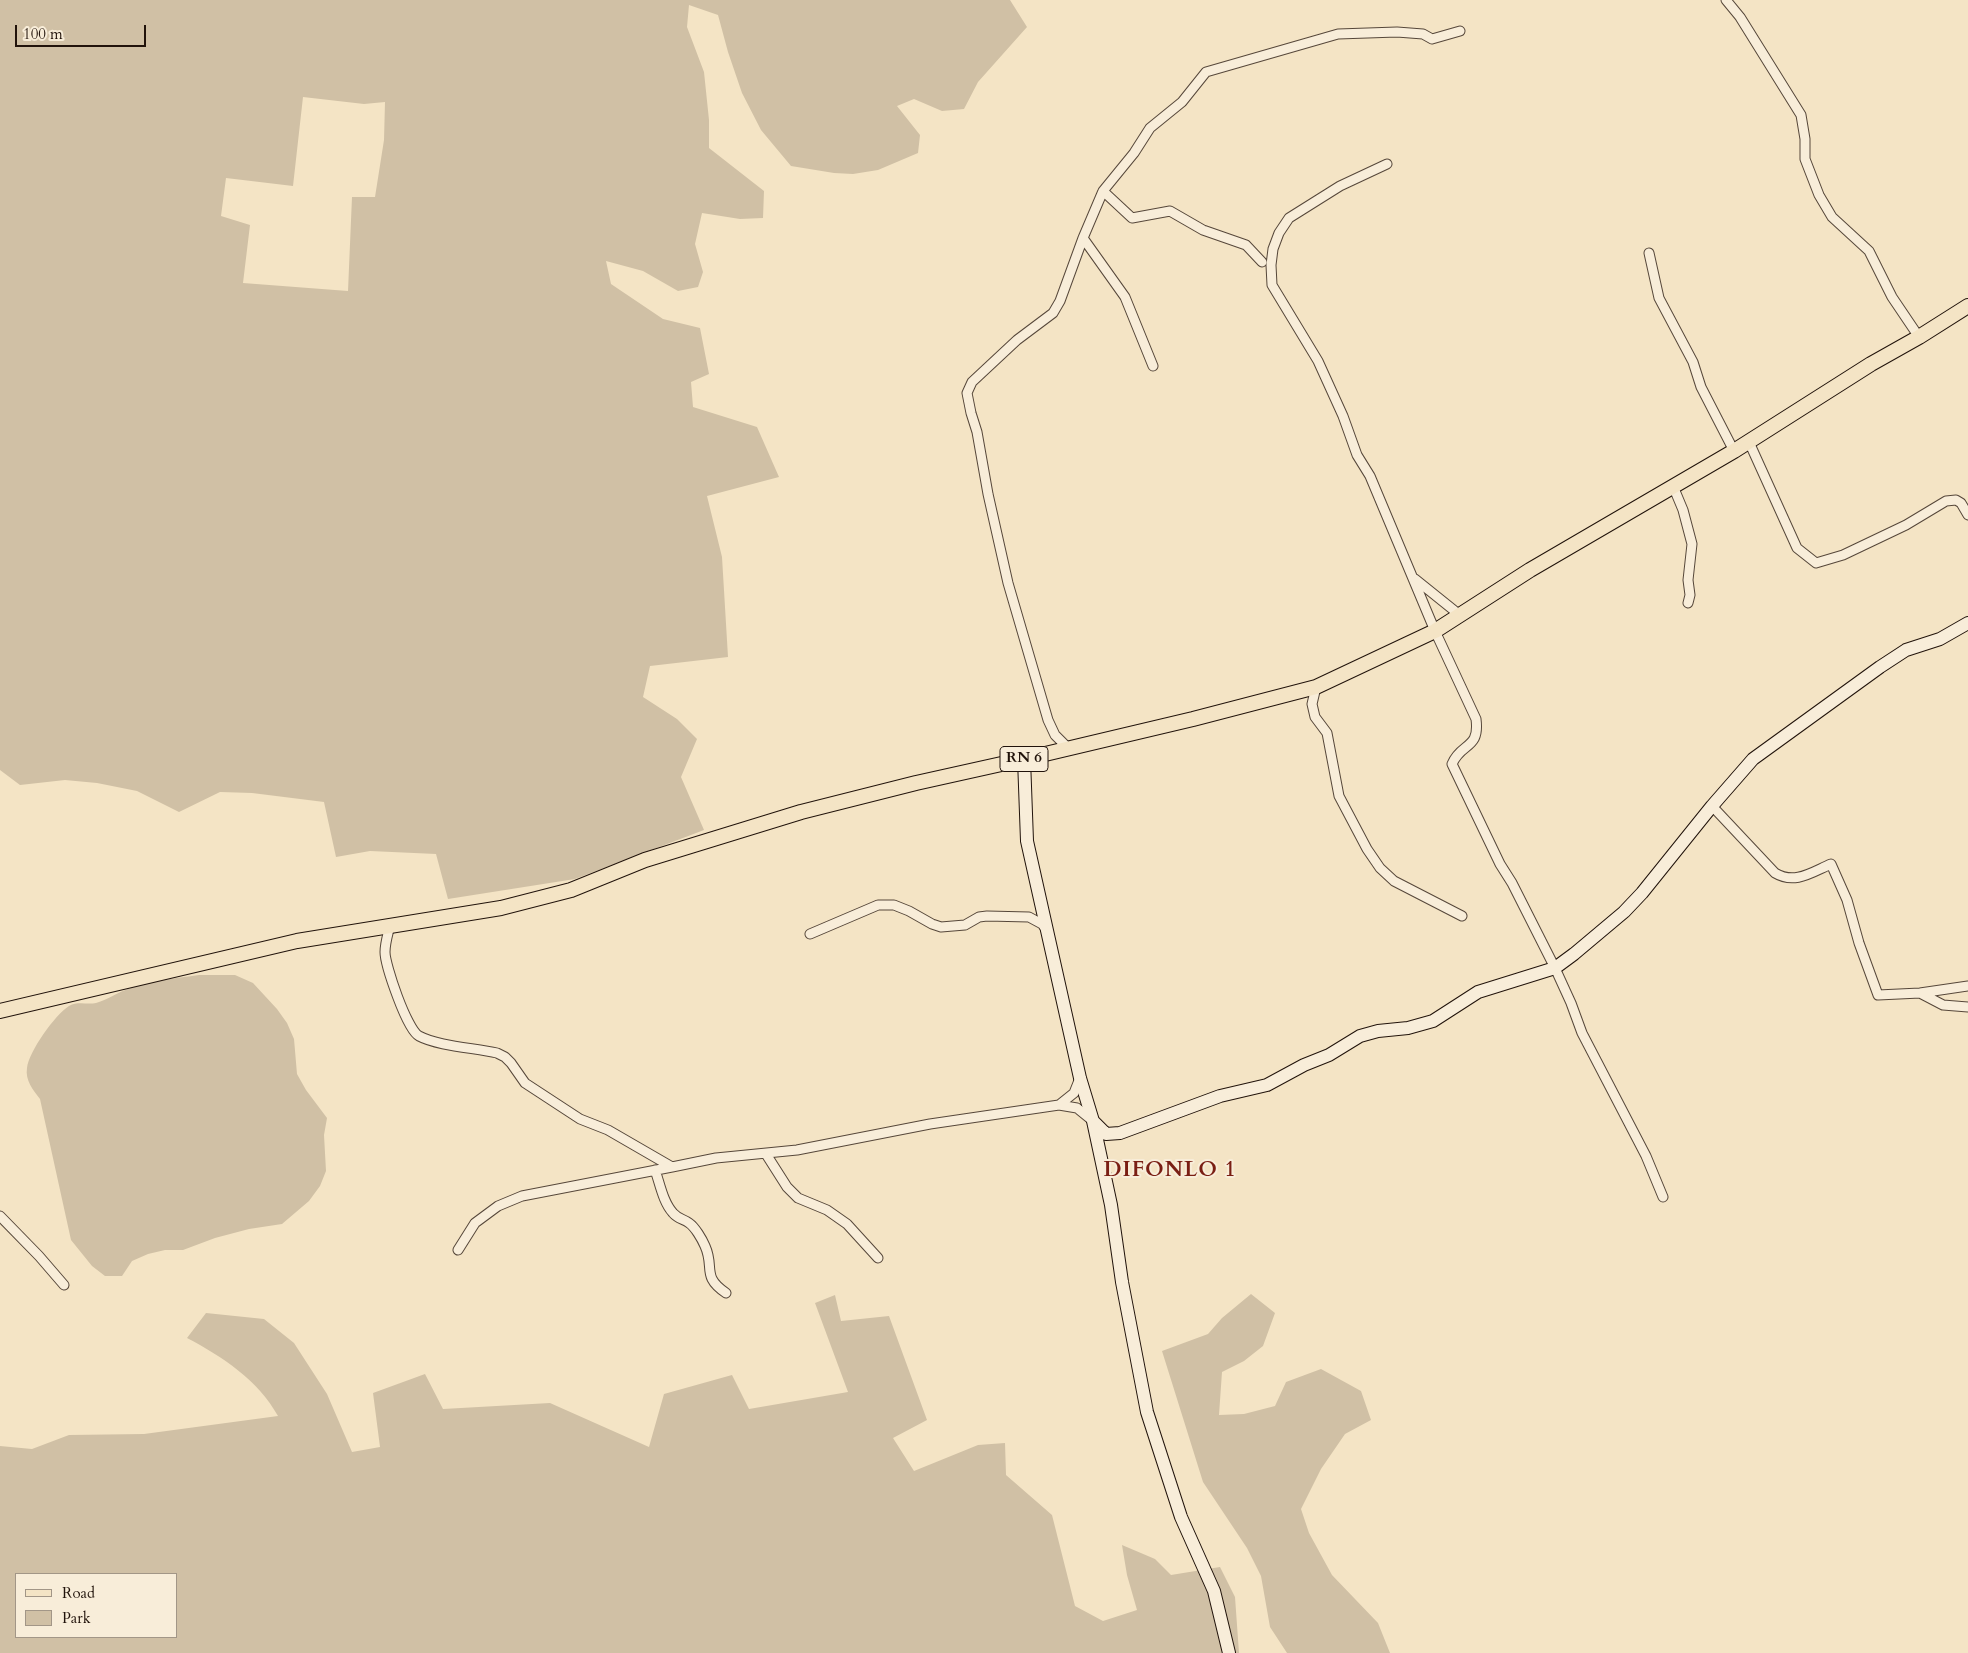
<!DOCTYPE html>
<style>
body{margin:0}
#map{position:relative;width:1968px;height:1653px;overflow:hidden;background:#f4e4c5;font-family:Cardo,serif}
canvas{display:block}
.legend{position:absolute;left:15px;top:1573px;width:162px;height:65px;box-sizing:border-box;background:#f8edd9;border:1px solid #a29687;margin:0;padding:6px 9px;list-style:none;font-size:15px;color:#21130b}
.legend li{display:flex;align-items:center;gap:10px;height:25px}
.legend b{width:25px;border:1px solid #a29687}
.scale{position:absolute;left:15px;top:25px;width:131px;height:22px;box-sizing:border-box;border:2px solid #21130b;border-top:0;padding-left:6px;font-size:15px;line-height:18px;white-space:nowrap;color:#21130b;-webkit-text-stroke:4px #f8edd9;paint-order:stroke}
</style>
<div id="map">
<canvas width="1968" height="1653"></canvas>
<ul class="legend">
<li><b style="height:6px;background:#f4e4c5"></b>Road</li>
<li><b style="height:14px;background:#d0c0a5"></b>Park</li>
</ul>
<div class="scale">100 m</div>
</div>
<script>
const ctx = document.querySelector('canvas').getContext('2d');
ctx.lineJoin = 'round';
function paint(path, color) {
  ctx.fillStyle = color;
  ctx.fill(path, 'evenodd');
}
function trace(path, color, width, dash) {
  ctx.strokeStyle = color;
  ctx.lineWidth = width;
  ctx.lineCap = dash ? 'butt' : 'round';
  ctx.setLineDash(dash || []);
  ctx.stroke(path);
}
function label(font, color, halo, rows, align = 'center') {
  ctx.font = font + ' Cardo,serif';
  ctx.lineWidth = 4;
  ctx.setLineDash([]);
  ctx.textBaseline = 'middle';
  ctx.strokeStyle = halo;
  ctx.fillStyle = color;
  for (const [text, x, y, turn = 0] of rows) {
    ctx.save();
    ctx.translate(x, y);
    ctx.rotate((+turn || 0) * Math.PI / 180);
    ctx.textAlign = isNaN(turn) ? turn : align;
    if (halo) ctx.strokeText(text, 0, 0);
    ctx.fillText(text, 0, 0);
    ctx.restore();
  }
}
paint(new Path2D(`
 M0,0H1010L1027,27L978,82L964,109L942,111L914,99L897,106L920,135L918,153L878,170L853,174L834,173L791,166L761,130L742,93L728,52L718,15L689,5L687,27L704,72L709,120V148L764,191L763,218L740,219L702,213L695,244L703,272L698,287L678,291L643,271L606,261L611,284L663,319L700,328L709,374L691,382L693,407L757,427L779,477L707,496L722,557L728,657L650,666L643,697L677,719L697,739L681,777L704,830L575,879L448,899L436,854L370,851L336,857L324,802L252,793L220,792L179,812L137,791L97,783L65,780L20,785L0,770ZM303,97L364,104L385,102L384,140L375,197H352L348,291L243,283L250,225L221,216L226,178L293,186Z
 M199,975H235L253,983L277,1009L287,1023L294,1039L297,1074L306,1090L327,1118L324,1135L326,1171L320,1186L309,1201L282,1224L249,1229L215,1238L183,1250H165L148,1254L132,1261L122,1276H105L92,1266L71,1240L40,1099C33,1090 25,1080 27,1068C29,1051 55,1015 69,1006C78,1001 87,1005 96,1003C108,1000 119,991 131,988C153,981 176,978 199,975Z
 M1251,1294L1275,1313L1263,1346L1244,1361L1222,1372L1219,1415L1244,1414L1275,1406L1286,1382L1321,1369L1361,1391L1371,1420L1345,1434L1321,1469L1301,1509L1309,1533L1332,1575L1378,1623L1390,1653H1287L1270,1627L1261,1576L1247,1548L1203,1482L1162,1351L1208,1334L1222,1318Z
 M835,1295L841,1321L889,1316L927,1420L893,1438L914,1471L978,1445L1005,1443L1006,1475L1052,1515L1075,1606L1103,1621L1137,1610L1127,1575L1122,1545L1155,1559L1171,1575L1220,1567L1235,1597L1239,1653H0V1446L32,1449L69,1435L144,1434L278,1416C258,1380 223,1357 187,1338L206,1313L264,1319L294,1343L327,1394L352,1452L380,1447L373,1393L425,1374L443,1409L550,1403L649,1447L664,1394L732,1375L749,1409L848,1392L815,1303ZM16,1574H176V1637H16Z`), '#d0c0a5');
const street = new Path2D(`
 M1726,0L1740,17L1801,115L1805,139V159L1819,195L1832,217L1869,251L1892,297L1919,337
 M1387,164L1340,186L1289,218L1279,233L1273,249L1271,265L1272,285L1318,361L1343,416L1357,455L1370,476L1435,631L1476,719C1480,750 1461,742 1452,764L1500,864L1512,883L1555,968L1571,1003L1582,1033L1646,1156L1663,1197
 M1103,191L1134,153L1150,128L1182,102L1206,72L1338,34L1397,32L1423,34L1432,39L1460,31
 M1083,238L1103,191L1132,218L1170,211L1203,230L1246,245L1262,262
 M1649,253L1659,298L1693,362L1701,387L1734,451
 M1749,442L1797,548L1816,563L1843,555L1906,525L1946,501L1956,500L1961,503L1968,515
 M1673,486L1683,510L1692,544L1688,580L1690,595L1688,603
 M1415,579L1461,616
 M1316,687L1312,704L1315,717L1327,733L1339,796L1367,849L1380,868L1394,881L1462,916
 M1068,748L1055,735L1048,720L1029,655L1008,583L988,494L977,432L971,413L967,393L972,382L1017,340L1053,313L1060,301L1083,238L1125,297L1153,366
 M1712,806L1775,873C1795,885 1812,872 1831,864L1847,900L1859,943L1878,995L1920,993L1968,986
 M390,925C388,934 385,943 385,952C385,965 407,1030 419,1036C438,1046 475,1048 497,1053L505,1057L511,1063L525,1083L580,1119L608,1130L672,1167L716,1158L797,1150L930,1124L1059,1105L1077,1108L1093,1121
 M810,934L878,905H894L909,911L932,924L941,927L965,925L979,917L987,916L1029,917L1042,924L1047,930
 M1920,993L1943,1005L1968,1007
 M1059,1105L1074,1093L1080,1078
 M766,1154L787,1187L798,1198L827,1210L847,1224L878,1258
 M655,1170C660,1184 663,1202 673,1213C678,1219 684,1219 689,1223C695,1227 702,1239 705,1246C715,1268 701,1276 726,1293
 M0,1216L39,1256L64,1285
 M458,1250L475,1223L498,1206L522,1196L672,1167`);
const secondary = new Path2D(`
 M1024,759L1027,841L1080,1078L1093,1121L1111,1205L1122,1282L1147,1412L1181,1517L1214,1591L1229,1653
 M1093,1121L1106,1134L1120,1133L1220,1096L1267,1085L1304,1065L1329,1055L1360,1036L1378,1031L1408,1028L1433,1021L1478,992L1555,968L1574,954L1624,912L1642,893L1712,806L1753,759L1880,667L1906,650L1940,639L1968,623`);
const primary = new Path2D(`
 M0,1011L297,941L501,908L571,890L645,860L801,812L916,783L1024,759L1193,719L1316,687L1435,631L1530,570L1734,451L1871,364L1919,337L1968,306`);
trace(street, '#56473a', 11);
trace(secondary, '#21130b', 14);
trace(primary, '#21130b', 16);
trace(street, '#f8edd9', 9);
trace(secondary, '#f8edd9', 12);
trace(primary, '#f4e4c5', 14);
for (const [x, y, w] of [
 [1024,759,48]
]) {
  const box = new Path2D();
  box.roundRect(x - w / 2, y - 12.5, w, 25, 4);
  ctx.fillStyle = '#f8edd9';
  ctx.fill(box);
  trace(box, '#21130b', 1);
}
label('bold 15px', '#21130b', null, [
 ["RN 6",1024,759]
]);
ctx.letterSpacing = '1px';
label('bold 21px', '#7a1f14', '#f8edd9', [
 ["DIFONLO 1",1170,1171]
]);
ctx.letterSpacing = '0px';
</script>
